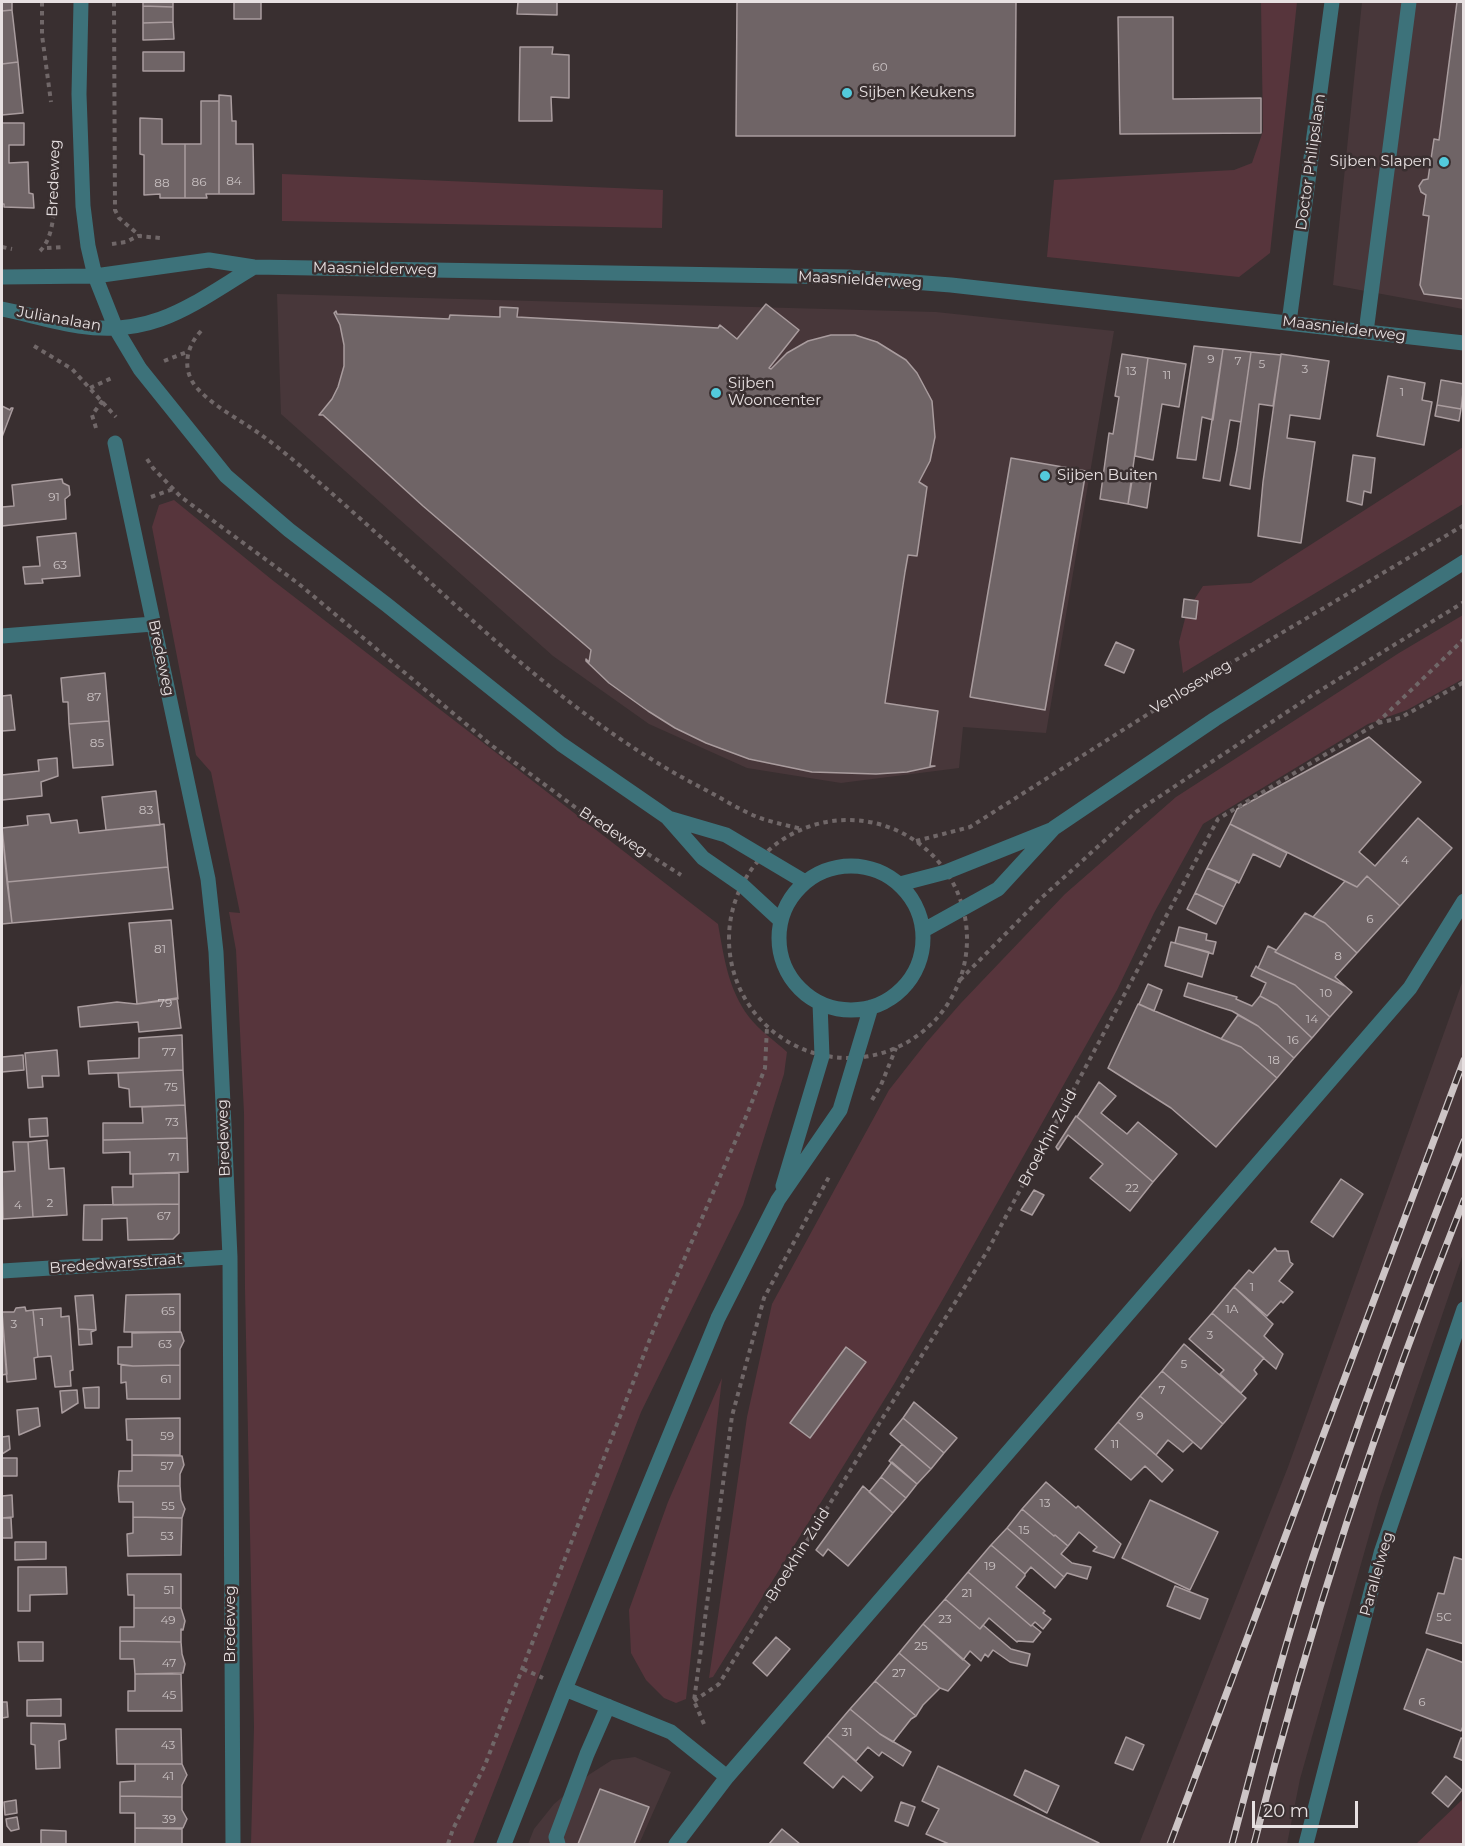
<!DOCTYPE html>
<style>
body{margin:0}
#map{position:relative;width:1465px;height:1846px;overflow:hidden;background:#392f30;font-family:Montserrat,sans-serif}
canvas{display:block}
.frame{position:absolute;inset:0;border:3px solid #e7e0e1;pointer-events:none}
.scale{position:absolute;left:1252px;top:1801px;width:106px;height:27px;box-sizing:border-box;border:3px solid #e7e0e1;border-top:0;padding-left:8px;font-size:18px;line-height:21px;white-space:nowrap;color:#e7e0e1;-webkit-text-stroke:4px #392f30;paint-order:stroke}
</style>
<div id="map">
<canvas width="1465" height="1846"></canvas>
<div class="frame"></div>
<div class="scale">20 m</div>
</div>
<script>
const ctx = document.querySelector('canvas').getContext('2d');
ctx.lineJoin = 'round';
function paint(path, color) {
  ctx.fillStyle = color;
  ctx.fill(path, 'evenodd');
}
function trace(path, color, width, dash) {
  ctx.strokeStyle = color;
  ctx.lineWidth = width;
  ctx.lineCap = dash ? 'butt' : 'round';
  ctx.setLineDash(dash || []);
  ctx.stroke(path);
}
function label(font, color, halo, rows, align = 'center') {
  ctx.font = font + ' Montserrat,sans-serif';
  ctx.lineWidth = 5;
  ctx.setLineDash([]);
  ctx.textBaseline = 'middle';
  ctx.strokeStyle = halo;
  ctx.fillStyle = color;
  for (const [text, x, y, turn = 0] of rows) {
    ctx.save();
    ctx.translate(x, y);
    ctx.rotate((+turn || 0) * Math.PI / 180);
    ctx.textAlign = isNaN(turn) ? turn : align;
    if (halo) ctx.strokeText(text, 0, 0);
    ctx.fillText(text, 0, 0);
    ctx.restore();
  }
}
paint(new Path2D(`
 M1362,2H1463V309L1333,285Z
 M277,294L936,312L1114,331L1046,733L963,727L959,768L841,783L747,768L649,724L553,656L281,414Z
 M1463,980V1254L1380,1497L1300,1779L1287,1844H1139L1288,1467Z
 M635,1757L671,1772L639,1844H528L534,1829L554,1804L590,1774L612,1760Z`), '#48373a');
paint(new Path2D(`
 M1261,2H1297L1270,253L1239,277L1047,257L1054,180L1234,170L1252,163L1263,131Z
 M282,174L663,190L662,228L282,221Z
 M1463,447V504L1183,673L1179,642L1187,611L1203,586L1251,583Z
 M174,500L271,579L718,924C724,957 728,989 749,1017C759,1030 775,1041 787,1052L784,1074L743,1205L641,1412L473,1844H251L254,1727L245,1289L244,1113L236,950L229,912L240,913L211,772L196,755L152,527L159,505Z
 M1463,615V679L1407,710L1368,724L1203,824L1154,913L1117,990L947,1292L894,1384L713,1677L709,1678L747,1417L772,1304L889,1090L926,1043L961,1003L1065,894L1176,797L1399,653Z
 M722,1378L686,1699L676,1703L664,1698L646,1680L631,1653L629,1610L668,1502Z
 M1463,1799V1844H1416Z`), '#57353c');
const building = new Path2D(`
 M2,2H12V10L2,11Z
 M143,2H173V7L143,6Z
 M234,2H261V19H234Z
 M518,2H557V15L517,14Z
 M737,2H1016L1015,136H736Z
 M1457,2H1464V299L1424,294L1420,285L1429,216L1423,215L1426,195L1421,192L1419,186L1423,180L1428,179L1434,139L1439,140Z
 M143,6L173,7V22L143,23Z
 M12,10L18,62L2,64V11Z
 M1118,17H1173V99L1261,98V133L1120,134Z
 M173,22L174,39L143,40V23Z
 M520,47H553L552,54L569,55V98L551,97L552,121H519Z
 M143,52H184V71H143Z
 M18,62L23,113L2,115V64Z
 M219,95L231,96L232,121H236V144H253L254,194H219Z
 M201,101H219V194H206L207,198H185V144H201Z
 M140,118L162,119V144H185V198H160V194L144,195V155L140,154Z
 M2,123H24V145H9V163L28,162L29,193L33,194L34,208L4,207V204H2Z
 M766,304L799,330L769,368L771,369L787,353L808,341L831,335H855L877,342L906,360L917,373L932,401L935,437L930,461L919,482L927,487L917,556L908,555L905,572L885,703L938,711L930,766H935L907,772L876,774L812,772L749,759L706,743L675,728L648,711L609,683L586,661V659L589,662L591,650L423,506L323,415H319L332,399L338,387L344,366V345L340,325L334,313L336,311L337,314L449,319L450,315L500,317V307L518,308L517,317L718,328L720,325L737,339Z
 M1194,346L1223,349L1213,420L1202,417L1196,460L1177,458Z
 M1223,349L1251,352L1241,422L1230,420L1220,481L1203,478Z
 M1251,352L1281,355L1273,406L1259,404L1250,489L1230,485L1237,449Z
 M1122,354L1148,358L1128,504L1100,499L1109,433L1113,434L1119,397L1115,396Z
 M1281,354L1329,361L1320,419L1290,415L1287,438L1315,442L1301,543L1258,536L1263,482Z
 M1148,358L1186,364L1179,407L1162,404L1153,460L1135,456Z
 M1388,376L1425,383L1422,400L1432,402L1424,445L1377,436Z
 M1441,380L1464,384L1461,409L1437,405Z
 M1437,405L1461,409L1459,421L1435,416Z
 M2,406L10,410L11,408H13L2,437Z
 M1353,455L1375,458L1371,493L1364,491L1362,505L1347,501Z
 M1011,458L1086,471L1045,710L970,697Z
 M1133,475L1151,480L1147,508L1128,504Z
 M62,479L63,483L69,486L70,495L65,499L66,519L2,526V507L14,506L12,485Z
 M76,533L80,576L42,579L43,583L25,584L23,567L40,566L37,537Z
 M1184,599L1198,601L1196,619L1182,617Z
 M1116,642L1134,650L1124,673L1105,665Z
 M105,673L109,721L69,724L68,702H63L61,678Z
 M11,695L15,730L2,731V696Z
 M109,721L113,765L73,768L69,724Z
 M1369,737L1421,782L1359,852L1375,866L1418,818L1452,848L1400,906L1367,876L1357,887L1230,824L1237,809Z
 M57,758L58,776L41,782L42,796L2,800V775L39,771L38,760Z
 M156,791L160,825L106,830L102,797Z
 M49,814L51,823L77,820L79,833L164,824L168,867L7,882L2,828L28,825L27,816Z
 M1230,824L1287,853L1280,867L1253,854L1239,883L1207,868Z
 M2,828L12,923L2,924Z
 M168,867L173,909L12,923L7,882Z
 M1207,868L1237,881L1224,907L1195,893Z
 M1367,876L1400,906L1357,953L1325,923L1313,917L1345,881L1357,887Z
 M1195,893L1224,907L1216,924L1187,909Z
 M1305,913L1325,923L1357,953L1335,977L1345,986L1275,952Z
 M171,920L178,999L137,1004L129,923Z
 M1179,927L1207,934L1206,940L1216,942L1213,954L1175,943Z
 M1171,942L1209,952L1202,977L1165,966Z
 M1268,946L1276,950L1275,952L1345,986L1352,992L1330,1017L1295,985L1258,968Z
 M1256,966L1258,968L1295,985L1330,1017L1312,1038L1277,1005L1260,996L1266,983L1251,976Z
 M1188,983L1237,997L1236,999L1252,1006L1260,996L1277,1005L1312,1038L1294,1058L1258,1026L1232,1011L1184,996Z
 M1148,984L1162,990L1154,1011L1139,1004Z
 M177,998L181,1028L139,1032L138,1022L80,1027L78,1007L117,1002L136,1004Z
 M1138,1004L1241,1047L1277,1078L1216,1147L1171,1108L1108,1068Z
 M1238,1015L1258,1026L1294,1058L1277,1078L1241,1047L1221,1039Z
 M182,1035L183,1070L89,1074L88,1061L139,1058V1038Z
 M57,1050L59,1076H42L43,1087L28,1088L25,1053Z
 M23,1055L24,1070L2,1072V1057Z
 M183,1070L185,1105L130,1107L129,1089L119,1087L118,1073Z
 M1099,1082L1116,1096L1101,1113L1127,1134L1138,1122L1177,1154L1153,1182L1077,1117Z
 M185,1105L187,1138L103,1140V1123H143L142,1107Z
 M1076,1116L1153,1182L1130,1211L1090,1178L1103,1164L1068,1135L1058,1150L1056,1147Z
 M47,1118L48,1136L30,1137L29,1119Z
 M187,1138L188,1172L130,1174V1152L103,1153V1140Z
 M47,1140L49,1169L64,1168L67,1215L33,1217L28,1142Z
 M13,1142H28L33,1217L3,1219L2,1172L15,1171Z
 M179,1173V1204L113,1205L112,1187H133V1174Z
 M1341,1179L1363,1194L1333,1237L1311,1222Z
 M1034,1190L1044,1195L1032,1215L1021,1210Z
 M179,1204V1233L173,1239L128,1240L127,1218L102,1219V1240H83L84,1205Z
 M1275,1248L1277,1251H1288L1290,1262L1293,1264L1279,1281L1293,1292L1283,1303L1281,1301L1267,1316L1234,1287L1249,1270L1253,1273Z
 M1234,1287L1273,1324L1264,1336L1283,1354L1276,1369L1212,1313Z
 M180,1294V1332H124L126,1295Z
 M93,1295L96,1330L78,1329L75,1296Z
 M25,1307L26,1311L33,1310L38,1357L34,1358L36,1379L7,1382L2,1312H14L16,1308Z
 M61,1308V1317L69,1316L73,1370L70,1371L71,1386L55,1387L51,1356L38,1357L33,1310Z
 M2,1312L7,1374L2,1375Z
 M1212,1313L1264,1358L1254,1370L1257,1374L1241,1393L1220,1374L1224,1370L1189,1339Z
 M78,1329L96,1330L91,1332L92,1344L79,1345Z
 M181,1332L184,1341L180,1349V1365L133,1366L118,1364V1347H132V1333Z
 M1184,1344L1246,1398L1223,1424L1162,1371Z
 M846,1347L866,1362L810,1438L790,1423Z
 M121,1365L133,1366L180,1365V1399H127L126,1382L121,1383Z
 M1162,1371L1223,1424L1201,1449L1140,1396Z
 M99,1387V1408H85L83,1388Z
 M77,1390L78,1403L62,1413L60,1391Z
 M1140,1396L1193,1442L1183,1452L1168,1440L1156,1455L1118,1422Z
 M914,1402L957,1438L944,1453L903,1418Z
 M38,1408L40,1426L19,1435L17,1410Z
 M180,1418V1455H132V1440H127L126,1419Z
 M903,1418L944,1453L931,1469L890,1434Z
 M1118,1422L1173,1470L1162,1482L1145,1466L1131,1480L1095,1449Z
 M9,1436L10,1449L2,1454V1437Z
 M902,1444L931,1469L917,1484L889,1461Z
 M132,1455L182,1456L184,1465L180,1474V1486H118L119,1471H132Z
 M2,1458H17V1476H2Z
 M892,1462L917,1484L906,1498L881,1477Z
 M881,1477L906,1498L893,1513L869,1492Z
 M1046,1482L1076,1508L1078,1506L1121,1544L1114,1558L1093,1551L1097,1547L1079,1532L1068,1546L1055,1535L1054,1536L1022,1509Z
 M118,1486H180L181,1500L185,1509L182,1518L133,1517V1502H119Z
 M863,1486L893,1513L848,1566L828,1549L823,1556L816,1550Z
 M12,1495L13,1517L2,1518V1496Z
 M1150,1500L1218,1532L1190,1590L1122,1558Z
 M1022,1509L1054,1536L1055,1535L1068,1546L1061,1554L1072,1563L1091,1567L1087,1579L1067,1573L1064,1577L1007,1528Z
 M133,1517L182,1518L181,1555L128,1556L127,1534L133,1533Z
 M2,1518H11L12,1538H2Z
 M1007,1528L1064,1577L1055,1588L1031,1567L1025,1574L991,1545Z
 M15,1542H46V1559L15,1560Z
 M991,1545L1025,1574V1576L1016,1587L1045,1611L1043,1613L1051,1619L1043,1629L1035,1622L1031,1626L968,1572Z
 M1454,1557L1464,1560V1644L1426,1633L1438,1593L1444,1594Z
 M18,1567H66L67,1594L30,1595V1611H18Z
 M968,1572L1031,1626L1032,1625L1041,1632L1033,1642L1018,1641L1017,1642L989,1618L980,1629L945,1599Z
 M127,1574H181V1608H134V1595H128Z
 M1175,1586L1208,1599L1200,1619L1167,1606Z
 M945,1599L980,1629L983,1625L1011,1649L1030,1654L1027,1666L1010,1662L993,1650L988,1657L985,1654L981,1661L970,1651L963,1660L923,1624Z
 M134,1608H181L185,1621L183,1630L181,1629V1642L120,1641V1627H134Z
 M923,1624L970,1665L948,1691L940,1688L899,1653Z
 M776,1637L790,1649L767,1676L753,1663Z
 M120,1641L181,1642L182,1654L185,1664L183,1673L135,1674L134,1659H120Z
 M18,1642H43V1661H19Z
 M1427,1649L1464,1663V1724L1461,1731L1404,1709Z
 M899,1653L940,1688L923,1705L916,1716L875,1681Z
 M135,1674H181L182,1711H128V1691H135Z
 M875,1681L916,1716L911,1719L893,1742L880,1734L850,1709Z
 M61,1699V1716H27V1700Z
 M2,1702H7L8,1717L2,1718Z
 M850,1709L880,1734L911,1752L903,1766L882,1752L879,1756L868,1747L856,1761L827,1736Z
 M31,1723L65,1724L66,1739L59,1741L60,1768L36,1769L35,1745L31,1744Z
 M116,1729H181L182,1764H117Z
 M827,1736L873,1777L861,1791L843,1776L833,1788L804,1763Z
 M1126,1737L1144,1745L1133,1770L1115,1763Z
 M1461,1738L1464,1739V1761L1454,1757Z
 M135,1764H182L187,1775L182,1785V1797L120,1796V1782L135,1781Z
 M938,1766L1099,1843V1844H949L926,1834L939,1809L922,1801Z
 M1025,1770L1059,1786L1047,1813L1014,1795Z
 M1446,1776L1462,1790L1448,1807L1432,1793Z
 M600,1789L649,1807L634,1844H578Z
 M120,1796L182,1797V1810L187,1819L183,1828H135V1813H120Z
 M16,1800L17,1813L5,1815L4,1802Z
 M901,1802L915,1807L908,1826L895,1821Z
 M17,1817L19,1829L11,1831L7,1826L6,1819Z
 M135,1828L182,1829V1844H135Z
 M782,1829L800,1844H769Z
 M41,1830L66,1831V1844H41Z`);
paint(building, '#6f6466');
trace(building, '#a99c9e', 1.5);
trace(new Path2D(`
 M42,2V35L51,102
 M114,2L115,210L119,218L140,236
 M112,244L126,242L138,236L160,238
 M2,247L12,249
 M47,248L63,247
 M40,251C52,239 53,219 55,202
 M201,331C185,348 182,371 197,388C214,407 239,419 260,434C278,447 296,462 313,477C438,584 555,712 702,788C722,798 742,812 763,819C776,823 789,826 802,829
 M34,346L72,369L116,417
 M164,361L187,352
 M90,388L114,377
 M96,428L92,415L103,400
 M147,459L153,468L181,497L299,584L491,745L583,813L681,875
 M151,497L173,489
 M1378,723L1400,718L1464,682
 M729 939a119 119 0 1 1 238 0a119 119 0 1 1-238 0Z
 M916,841L970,827L1197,683L1464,525
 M960,980L1039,900L1136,812L1311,696L1464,602
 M872,1100L881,1085L896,1048
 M523,1669L543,1678
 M694,1701L719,1684L885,1414L988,1250L1218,819L1376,724L1464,639
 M704,1724L694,1701L732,1416L764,1298L830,1175
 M448,1844L453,1829L485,1765L653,1331L748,1112L765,1068L767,1027`), '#706768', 4, [4.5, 4.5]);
trace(new Path2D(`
 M81,2L79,94L83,206L88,246L95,276L116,329L140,369L226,476L289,530L387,605L561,744L667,817L703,858L742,885L781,921
 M2,277L95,276L209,260L254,267L848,277L951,285L1464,343
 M2,309C27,314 53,322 79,326C154,338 194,303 254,267
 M1289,322L1332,2
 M1366,332L1409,2
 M115,443L208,879L216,952L230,1257L233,1844
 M2,636L153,624
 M668,818L726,835L805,882
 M779 938a72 72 0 1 1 144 0a72 72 0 1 1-144 0Z
 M900,884L946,872L1051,830
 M924,930L998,889L1054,828L1215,719L1464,562
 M783,1186L822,1056L820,1003
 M2,1271L230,1257
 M565,1689L671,1732L727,1777
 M504,1844L565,1689L718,1318L778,1200L840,1110L871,1007
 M558,1844L556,1837L587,1754L608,1706
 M676,1844L727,1777L1410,988L1464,901
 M1306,1844L1381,1553L1464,1309`), '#3d727a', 15);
const rail = new Path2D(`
 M1170,1844L1464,1060
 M1232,1844C1257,1749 1282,1654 1312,1560C1358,1419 1409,1280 1464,1141
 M1254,1844C1309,1625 1380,1410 1464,1200`);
trace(rail, '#cdc5c6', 7);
trace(rail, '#392f30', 4.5, [14]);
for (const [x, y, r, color] of [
 [847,93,6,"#53cadc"],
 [1444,162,6,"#53cadc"],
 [716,393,6,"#53cadc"],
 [1045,476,6,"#53cadc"]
]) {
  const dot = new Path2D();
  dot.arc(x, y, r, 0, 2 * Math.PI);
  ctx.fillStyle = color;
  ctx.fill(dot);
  trace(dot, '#392f30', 2);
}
label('12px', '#c9c1c2', null, [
 ["60",880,67],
 ["84",234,181],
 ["86",199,182],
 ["88",162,183],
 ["9",1211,359],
 ["7",1238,361],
 ["5",1262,364],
 ["3",1305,369],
 ["13",1131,371],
 ["11",1167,375],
 ["1",1402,392],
 ["91",54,497],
 ["63",60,565],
 ["87",94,697],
 ["85",97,743],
 ["83",146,810],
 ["4",1405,860],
 ["6",1370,919],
 ["81",160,949],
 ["8",1338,956],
 ["10",1326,993],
 ["79",165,1003],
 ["14",1312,1019],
 ["16",1293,1040],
 ["77",169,1052],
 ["18",1274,1060],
 ["75",171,1087],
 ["73",172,1122],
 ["71",174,1157],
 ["22",1132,1188],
 ["2",50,1203],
 ["4",18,1205],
 ["67",164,1216],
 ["1",1252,1287],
 ["1A",1232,1309],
 ["65",168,1311],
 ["1",42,1322],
 ["3",14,1324],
 ["3",1210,1335],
 ["63",165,1344],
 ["5",1184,1364],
 ["61",166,1379],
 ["7",1162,1390],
 ["9",1140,1416],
 ["59",167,1436],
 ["11",1115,1444],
 ["57",167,1466],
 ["13",1045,1503],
 ["55",168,1506],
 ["15",1024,1530],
 ["53",167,1536],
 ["19",990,1566],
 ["51",169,1590],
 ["21",967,1593],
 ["5C",1444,1617],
 ["23",945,1619],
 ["49",168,1620],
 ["25",921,1646],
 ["47",169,1663],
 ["27",899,1673],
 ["45",169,1695],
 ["6",1422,1702],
 ["31",847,1732],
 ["43",168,1745],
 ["41",168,1776],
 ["39",169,1819]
]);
label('15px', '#e7e0e1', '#392f30', [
 ["Sijben Keukens",859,93],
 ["Sijben Slapen",1432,162,"right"],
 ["Sijben",728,384],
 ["Wooncenter",728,401],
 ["Sijben Buiten",1057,476]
], 'left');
label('15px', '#e7e0e1', '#392f30', [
 ["Doctor Philipslaan",1311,162,-82],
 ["Bredeweg",54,178,-88],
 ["Maasnielderweg",375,269,1],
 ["Maasnielderweg",860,280,3],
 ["Julianalaan",59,319,10],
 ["Maasnielderweg",1344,329,7],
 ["Bredeweg",161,658,78],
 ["Venloseweg",1191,687,-31],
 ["Bredeweg",613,832,33],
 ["Bredeweg",224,1138,-92],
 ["Broekhin Zuid",1048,1138,-62],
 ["Brededwarsstraat",116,1264,-4],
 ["Broekhin Zuid",798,1555,-58],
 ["Parallelweg",1377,1574,-74],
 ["Bredeweg",231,1624,-90]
]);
</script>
